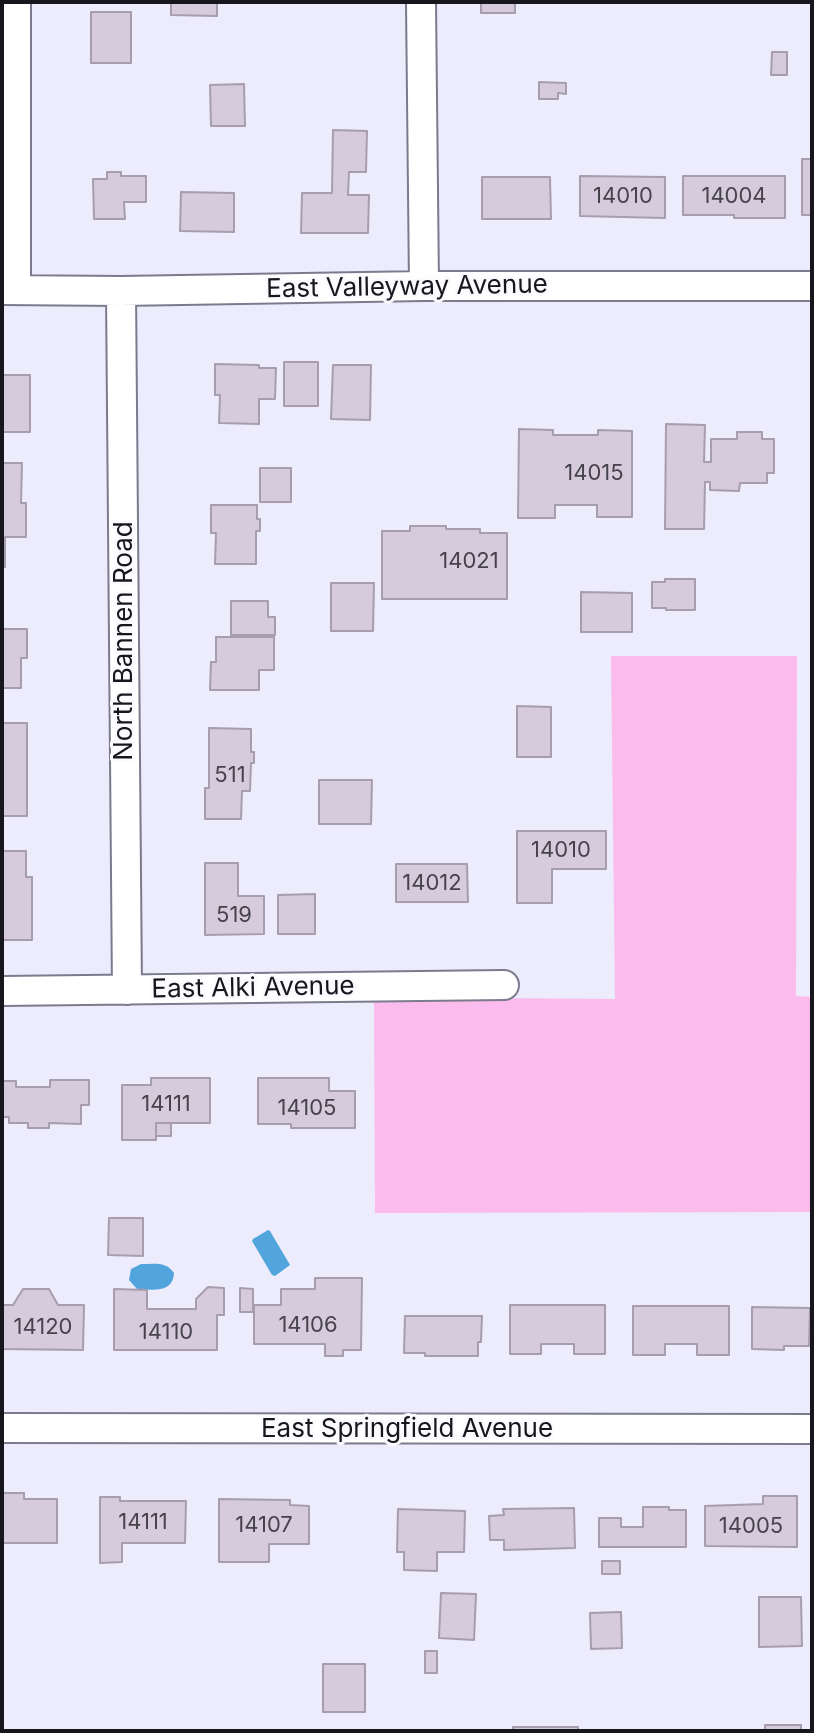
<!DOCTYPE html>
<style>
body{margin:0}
#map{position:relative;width:814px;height:1733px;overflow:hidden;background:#ececfc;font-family:Inter,sans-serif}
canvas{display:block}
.frame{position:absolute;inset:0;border:4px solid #17161d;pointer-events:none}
</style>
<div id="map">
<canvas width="814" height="1733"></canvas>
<div class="frame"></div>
</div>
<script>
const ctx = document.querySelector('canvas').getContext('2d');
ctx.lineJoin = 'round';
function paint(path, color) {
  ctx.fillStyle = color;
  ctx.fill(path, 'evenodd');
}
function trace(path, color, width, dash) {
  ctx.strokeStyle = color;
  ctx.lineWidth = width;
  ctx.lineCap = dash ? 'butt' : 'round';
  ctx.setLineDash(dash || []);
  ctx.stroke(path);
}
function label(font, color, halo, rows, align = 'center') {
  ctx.font = font + ' Inter,sans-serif';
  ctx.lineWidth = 6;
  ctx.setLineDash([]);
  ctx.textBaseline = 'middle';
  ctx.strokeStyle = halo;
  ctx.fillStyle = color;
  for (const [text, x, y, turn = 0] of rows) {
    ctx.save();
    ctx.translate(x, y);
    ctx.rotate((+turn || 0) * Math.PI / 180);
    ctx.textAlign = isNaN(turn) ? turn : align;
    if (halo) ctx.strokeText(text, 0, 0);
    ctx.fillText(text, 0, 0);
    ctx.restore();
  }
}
paint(new Path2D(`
 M611,656H797L796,996L812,997V1212L375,1213L374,997L615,999Z`), '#fbbbec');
paint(new Path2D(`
 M268,1230L270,1231L290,1265L275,1276L272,1275L252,1241L253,1239Z
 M141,1264C154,1264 166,1261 174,1273C173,1293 153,1290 137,1289L129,1280L131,1269Z`), '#51a5dc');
const building = new Path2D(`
 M171,2H217V16L171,15Z
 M481,2H515V13H481Z
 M91,12H131V63H91Z
 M772,52H787V75H771Z
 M539,82L566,83V94L558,93V99H539Z
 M244,84L245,126H211L210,85Z
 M333,130L367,131L366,172H349L348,195H369L368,233H301L302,193H332Z
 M802,159H812V215H802Z
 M107,172H121V176H146V202H124L125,219H94L93,179H107Z
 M580,176L665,177V218L580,216Z
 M683,176H785V218H734V215H683Z
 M482,177H550L551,219H482Z
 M181,192L234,193V232L180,231Z
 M284,362H318V406H284Z
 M215,364L259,365V368H276L275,399H259V424L219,423L220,395H215Z
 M333,365H371L370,420L331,419Z
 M2,375H30V432H2Z
 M666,424L705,425L704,462H711V439H737V432H762V439H774V473H767V483H740L739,491L710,490V482H705L704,529H665Z
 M519,429L553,430V435H598V430L632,431V517H597V505H555V518H518Z
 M2,463H22L21,503H26V537H5V567H2Z
 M260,468H291V502H260Z
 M211,505H257V519H260V531H256V564H215L216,533H211Z
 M410,526H446V529H480V533H507V599H382V531H410Z
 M665,579H695V610H666V608H652V582H665Z
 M331,583H374L373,631H331Z
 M581,592L632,593V632H581Z
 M231,601H268V617H275V635H231Z
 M2,629H27V658H21V688H2Z
 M216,637H274V670H259V690H210L211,662H216Z
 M517,706L551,707V757H517Z
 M2,723H27V816H2Z
 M209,728L251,729V752H254V763H251L250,791H242L241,819H205V788H209Z
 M319,780H372L371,824H319Z
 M517,831H606V869H552V903H517Z
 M2,851H26V877H32V940H2Z
 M205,863H238V896H264V934L205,935Z
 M396,864H467L468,902H396Z
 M315,894V934H278V895Z
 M151,1078H210V1123H156V1140H122V1085H151Z
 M258,1078H329V1091H355V1128H291V1124H258Z
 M50,1080H89V1105H81V1124L49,1123V1128H28V1123H9V1117H2V1081H16V1087H50Z
 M156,1123H171V1136H156Z
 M109,1218H143V1256L108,1255Z
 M315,1278H362L361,1350H343V1356H325V1344H254V1305H281V1289H315Z
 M208,1287L224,1288V1315H217V1350H114V1289L147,1290V1309H196V1299Z
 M240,1288L253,1289V1312H240Z
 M23,1289H49L58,1305H84L83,1350L2,1349V1305H13Z
 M510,1305H605V1354H574V1344H541V1354H510Z
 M633,1306H729V1355H697V1344H665V1355H633Z
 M752,1307L810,1308L809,1346H784V1350L752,1349Z
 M405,1316H482L481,1342H478V1356H425V1353H404Z
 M2,1493H24V1499H57V1543H2Z
 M763,1496H797V1547L705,1546V1506L763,1504Z
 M100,1497H120V1501H186L185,1543H122V1562L100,1563Z
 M219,1499L290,1500V1505L309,1506V1544H269V1562H219Z
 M643,1507H669V1510H686V1547H599V1518H621V1527H643Z
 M574,1508L575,1548L504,1550V1540H490L489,1516L504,1515L503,1509Z
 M398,1509L465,1511L464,1552H437V1571L404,1570V1552H397Z
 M602,1561H620V1574H602Z
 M441,1593L476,1594L474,1640L439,1638Z
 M759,1597H801L802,1646L759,1647Z
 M621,1612L622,1648L591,1649L590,1613Z
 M425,1651H437V1673H425Z
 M323,1664H365V1712H323Z
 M765,1725H801V1731H765Z
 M513,1727H578V1731H513Z`);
paint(building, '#d5cbdc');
trace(building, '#a79dae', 2);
const street = new Path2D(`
 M421,2L424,286
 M2,290L121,291L424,286H812
 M16,290V2
 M121,291L127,990
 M2,991L504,985
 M2,1428L812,1429`);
trace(street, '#7c7b8d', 32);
trace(street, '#fff', 28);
label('22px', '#46434d', null, [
 ["14010",623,196],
 ["14004",734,196],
 ["14015",594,473],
 ["14021",469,561],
 ["511",230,775],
 ["14010",561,850],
 ["14012",432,883],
 ["519",234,915],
 ["14111",166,1104],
 ["14105",307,1108],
 ["14106",308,1325],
 ["14120",43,1327],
 ["14110",166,1332],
 ["14111",143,1522],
 ["14107",264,1525],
 ["14005",751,1526]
]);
label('26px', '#17161d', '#fbfbff', [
 ["East Valleyway Avenue",407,287,-1],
 ["North Bannen Road",124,641,-90],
 ["East Alki Avenue",253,988,-1],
 ["East Springfield Avenue",407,1429]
]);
</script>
